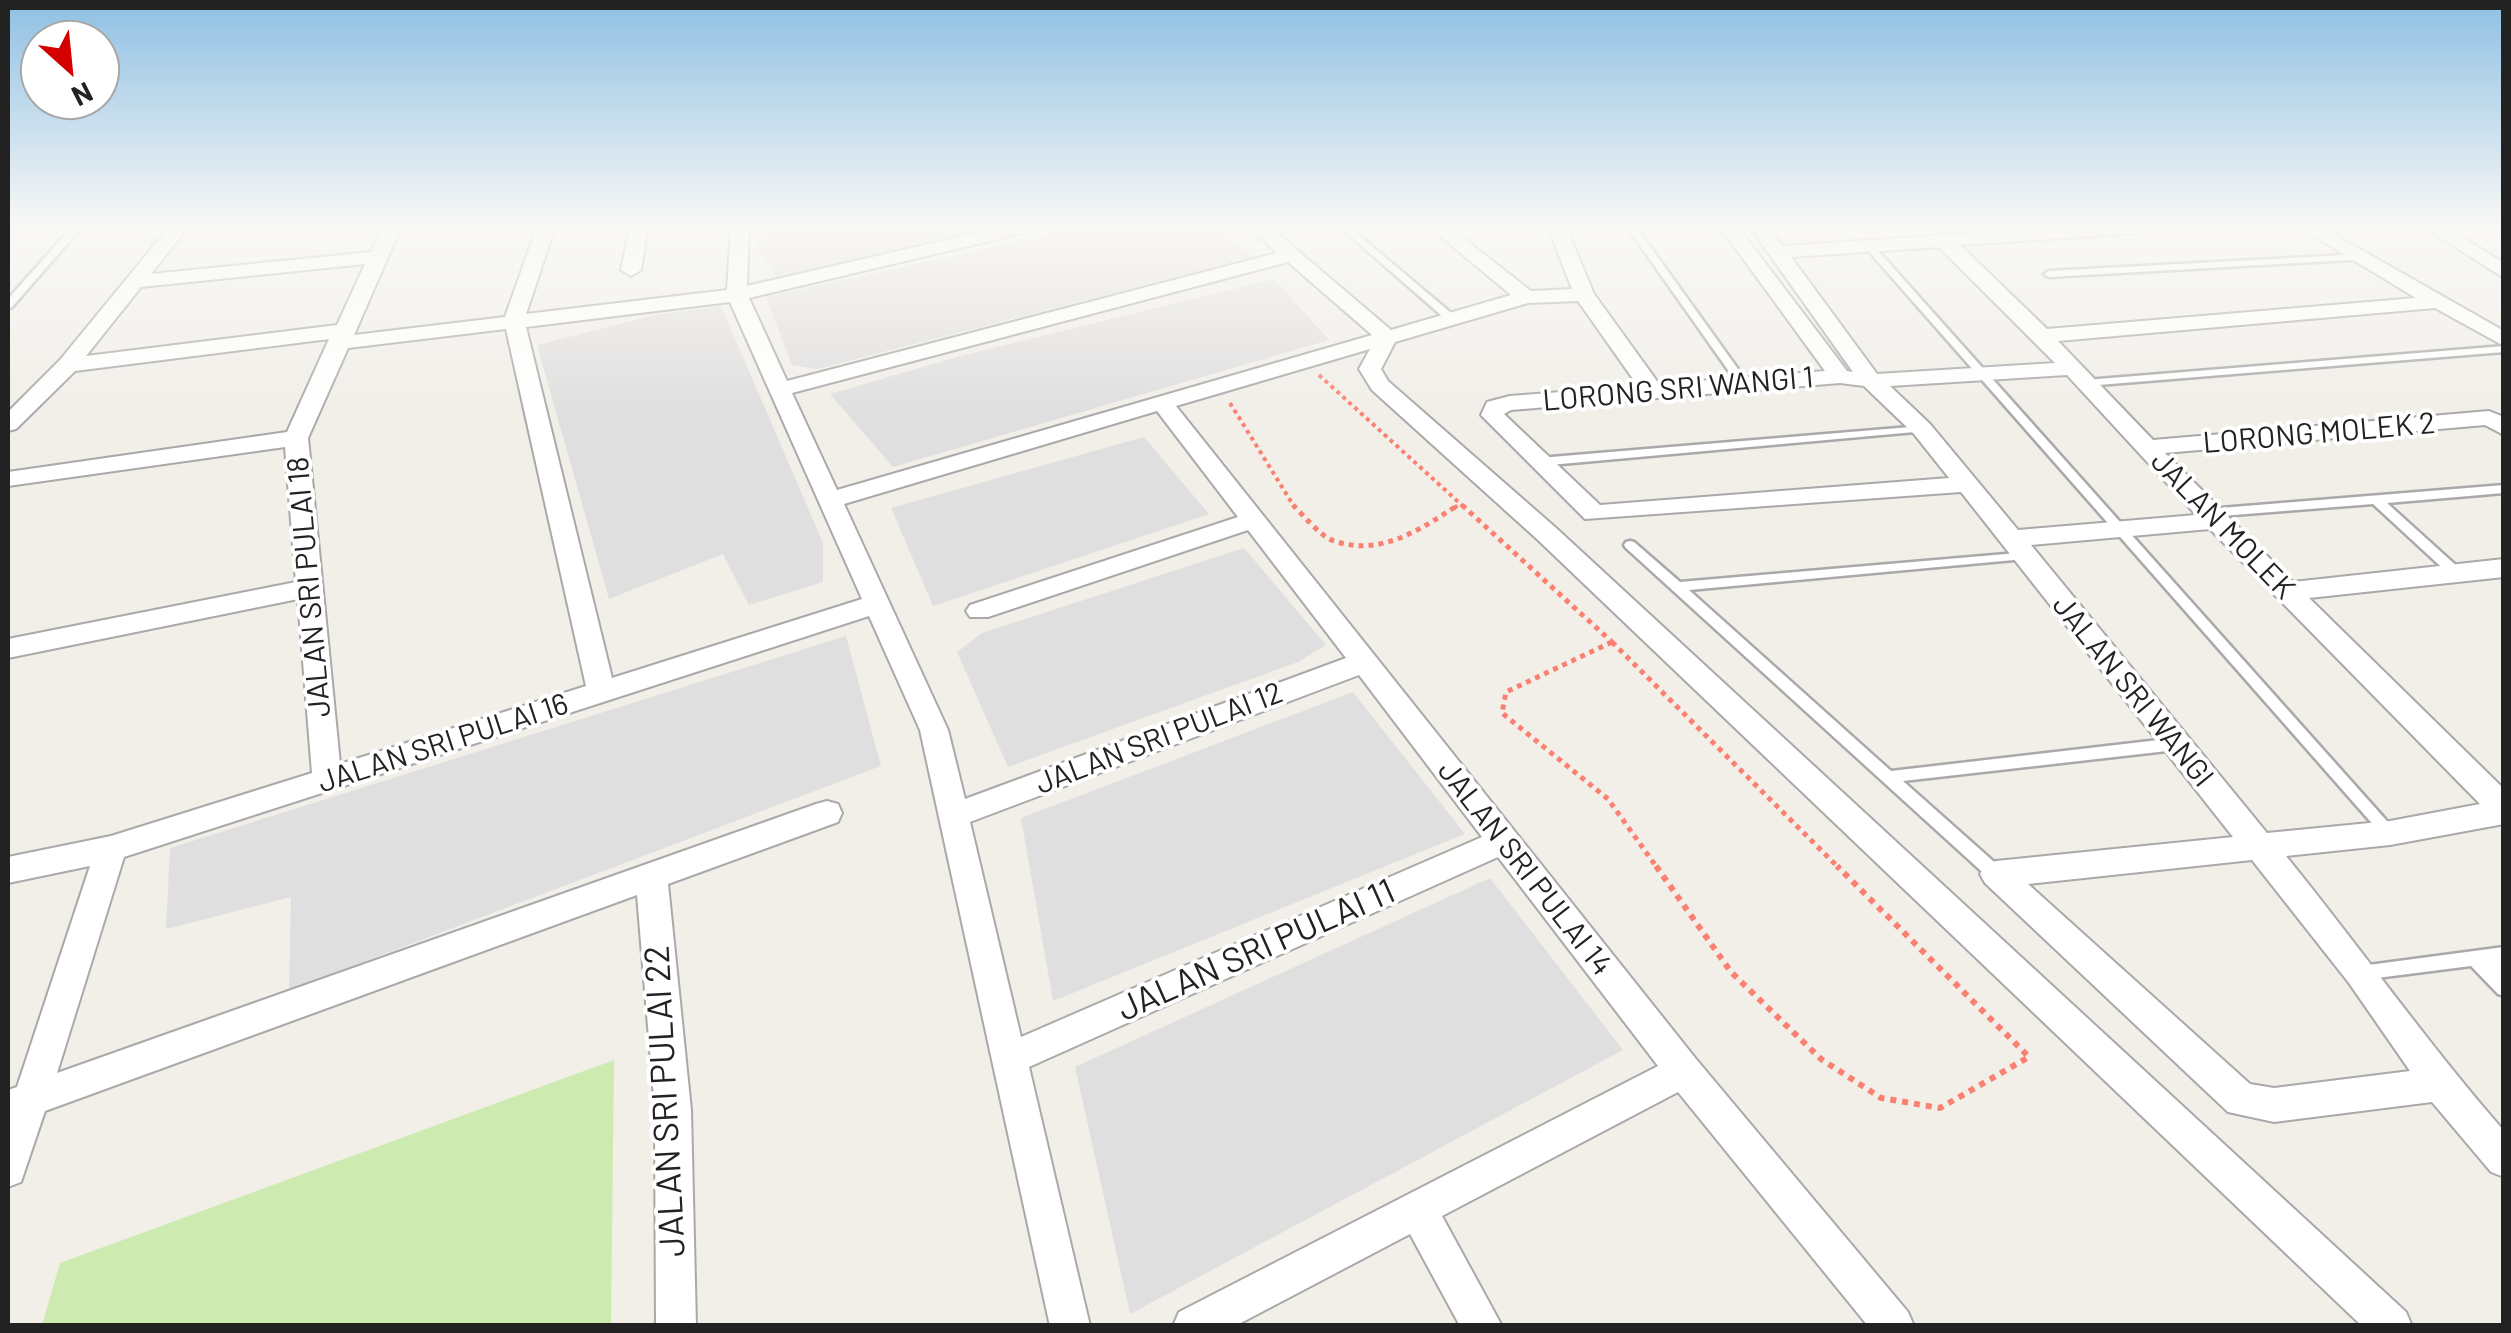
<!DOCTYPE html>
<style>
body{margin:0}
#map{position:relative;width:2511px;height:1333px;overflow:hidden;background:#f2efe9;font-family:Barlow,sans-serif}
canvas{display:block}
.frame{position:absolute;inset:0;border:10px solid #222;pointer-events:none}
.north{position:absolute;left:20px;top:20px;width:100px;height:100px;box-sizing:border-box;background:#fff;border:2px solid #a7a7a7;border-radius:50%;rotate:153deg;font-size:28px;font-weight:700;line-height:40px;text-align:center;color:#222}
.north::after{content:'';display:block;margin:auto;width:35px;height:45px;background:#d40000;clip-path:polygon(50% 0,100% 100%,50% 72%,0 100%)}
</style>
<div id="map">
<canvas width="2511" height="1333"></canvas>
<div class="frame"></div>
<div class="north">N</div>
</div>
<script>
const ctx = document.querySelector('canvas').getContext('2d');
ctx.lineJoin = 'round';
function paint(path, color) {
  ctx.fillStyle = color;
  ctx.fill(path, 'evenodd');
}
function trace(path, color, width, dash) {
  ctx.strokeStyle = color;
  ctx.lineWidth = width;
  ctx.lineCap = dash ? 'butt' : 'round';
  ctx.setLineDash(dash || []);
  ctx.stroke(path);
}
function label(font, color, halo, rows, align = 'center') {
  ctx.font = font + ' Barlow,sans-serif';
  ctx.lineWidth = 8;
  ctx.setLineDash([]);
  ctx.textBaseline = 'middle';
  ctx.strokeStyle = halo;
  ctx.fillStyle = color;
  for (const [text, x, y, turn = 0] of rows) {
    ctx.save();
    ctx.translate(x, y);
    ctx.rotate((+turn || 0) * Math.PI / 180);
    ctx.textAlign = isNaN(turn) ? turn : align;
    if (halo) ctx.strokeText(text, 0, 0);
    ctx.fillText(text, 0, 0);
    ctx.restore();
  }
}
paint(new Path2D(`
 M771,227H986L777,278L756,245Z
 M1083,227H1218L1254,257L817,369L792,365L766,297Z
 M1274,279L1329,340L893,467L830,394L964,355Z
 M721,306L823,543V582L749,605L723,554L609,599L537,345L654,315Z
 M1144,437L1209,514L933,606L891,508Z
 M1244,548L1326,645L1298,662L1008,767L957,652L982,633Z
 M846,636L881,766L289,990L291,897L166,929L170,848Z
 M1353,692L1465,834L1053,1001L1021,818Z
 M1490,878L1623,1050L1130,1314L1075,1067Z`), '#e0dfdf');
paint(new Path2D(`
 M614,1060L611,1325H42L60,1263Z`), '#cdebb0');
const service = new Path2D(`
 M72,227H82L12,307L8,308V299Z
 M1340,227H1349L1457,318V322H1449Z
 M1627,227H1636L1748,383V387H1740Z
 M1866,244H1872L2394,829L2397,833L2394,837L2389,839L2384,837L1866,248Z
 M2364,254L2367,255V259L2049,277L2044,274L2049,271Z
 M2504,346V352L2086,386L2081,383L2086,380Z
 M1922,426L1928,429L1926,431L1539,466L1533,462L1539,458Z
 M2504,485V493L2387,503L2460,569L2461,572L2455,576L2450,575L2373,504L2208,517L2202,513L2208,509Z
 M1630,541L1634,542L1680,582L2029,552L2031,555L2025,559L1689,590L1891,771L2176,738L2181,740L2183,744L2181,748L2176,750L1903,781L2002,869L2004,874L2002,879L1996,881L1990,879L1626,548L1624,545L1626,542Z
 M2504,947V961L2501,962H2504V996L2498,994L2471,966L2361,980L2355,978L2353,973L2355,968L2361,966Z`);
const minor = new Path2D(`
 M169,227H188L151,274L371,252L383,227H401L354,335L505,317L537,227H555L526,314L727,290L731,227H749L747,286L1002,227H1034L1032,231L749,298L787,381L1277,253L1250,227H1270L1391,330L1511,295L1429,227H1449L1531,291L1572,289L1548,227H1566L1594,294L1659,384L1825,371L1720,227H1738L1847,371L1853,372L1750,227H1768L1783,246L2064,227H2149L2140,233L1960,245L2047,329L2416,298L2299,227H2321L2504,331V346L2435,308L2058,341L2153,440L2489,411L2504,417V435L2485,425L2165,453L2293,582L2504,559V577L2309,598L2504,789V824L2390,845L2286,856C2360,947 2427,1043 2504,1131V1177L2491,1172L2432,1102L2274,1122L2228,1112L1985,883L1980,874L1985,865L1996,861L2233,837L1961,492L1585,519L1481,415L1487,402L1510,396L1638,386L1578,301L1528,303L1395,342L1381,369L1388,381L1556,528L2406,1312L2412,1326H2362L1538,540L1372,390L1359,369L1370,349L1176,406L1696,1059L1908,1312L1914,1326H1868L1678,1092L1442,1216L1502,1326H1460L1410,1234L1235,1326H1173L1179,1312L1658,1066L1498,857L1029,1067L1090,1326H1050L920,730L869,616L124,857L57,1073L816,804L827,801L838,804L842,813L838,822L668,884L691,1110L696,1326H656L655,1110L637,895L45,1111L21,1182L8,1187V1090L17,1087L90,866L8,883V857L111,836L312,773L298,599L8,658V639L296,582L285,447L8,486V472L287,432L329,339L75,371L16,429L8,431V412L60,360ZM1939,247L2055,363L1877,374L1791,257ZM1288,262L1372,335L837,490L792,393ZM365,264L337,325L86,356L141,287ZM730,302L862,599L612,678L526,327ZM506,329L586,686L340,764L308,438L348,348ZM2067,375L2196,515L2018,530L1930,424L1890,386ZM1840,383L1864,386L1914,434L1949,478L1600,505L1504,414L1511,410ZM1157,411L1238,517L970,605L966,611L970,617H988L1248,530L1346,658L965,799L948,730L844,504ZM2210,529L2480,804L2390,821L2267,833L2031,545ZM1359,675L1482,837L1021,1037L970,822ZM2252,860L2349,983L2410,1071L2274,1088L2250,1084L2028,884Z
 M630,227H648L641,270L631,276L621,270Z
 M2424,227H2445L2504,263V278Z`);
trace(service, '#a9a9a9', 5);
trace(minor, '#a9a9a9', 4);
trace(new Path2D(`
 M1319,375L1465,508
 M1230,403L1295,508
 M1454,508L1460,504`), '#fa8072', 4, [4, 4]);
trace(new Path2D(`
 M1293,505C1304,516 1320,536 1334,541C1381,557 1421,529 1458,505
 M1462,505L1612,642
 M1612,642L1840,869
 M1612,642L1506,692L1502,713L1608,799L1658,869`), '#fa8072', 5, [5, 5]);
trace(new Path2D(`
 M1656,866L1731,972L1821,1059L1881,1098L1940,1108L2029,1057L1837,866`), '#fa8072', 6, [6, 6]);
paint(service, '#fff');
paint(minor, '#fff');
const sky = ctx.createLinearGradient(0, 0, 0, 413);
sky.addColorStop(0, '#8fc0e4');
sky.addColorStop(0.55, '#f9f8f5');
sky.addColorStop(1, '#f9f8f500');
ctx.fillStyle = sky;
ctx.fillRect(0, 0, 2511, 413);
label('30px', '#222', '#fff', [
 ["LORONG SRI WANGI 1",1678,389,-5],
 ["LORONG MOLEK 2",2319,433,-5],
 ["JALAN MOLEK",2223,525,46],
 ["JALAN SRI PULAI 18",309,587,-95],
 ["JALAN SRI WANGI",2133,691,51],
 ["JALAN SRI PULAI 12",1159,738,-21],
 ["JALAN SRI PULAI 16",443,743,-18],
 ["JALAN SRI PULAI 14",1525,868,52]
]);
label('35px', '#222', '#fff', [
 ["JALAN SRI PULAI 11",1256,950,-24],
 ["JALAN SRI PULAI 22",665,1101,-93]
]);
</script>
